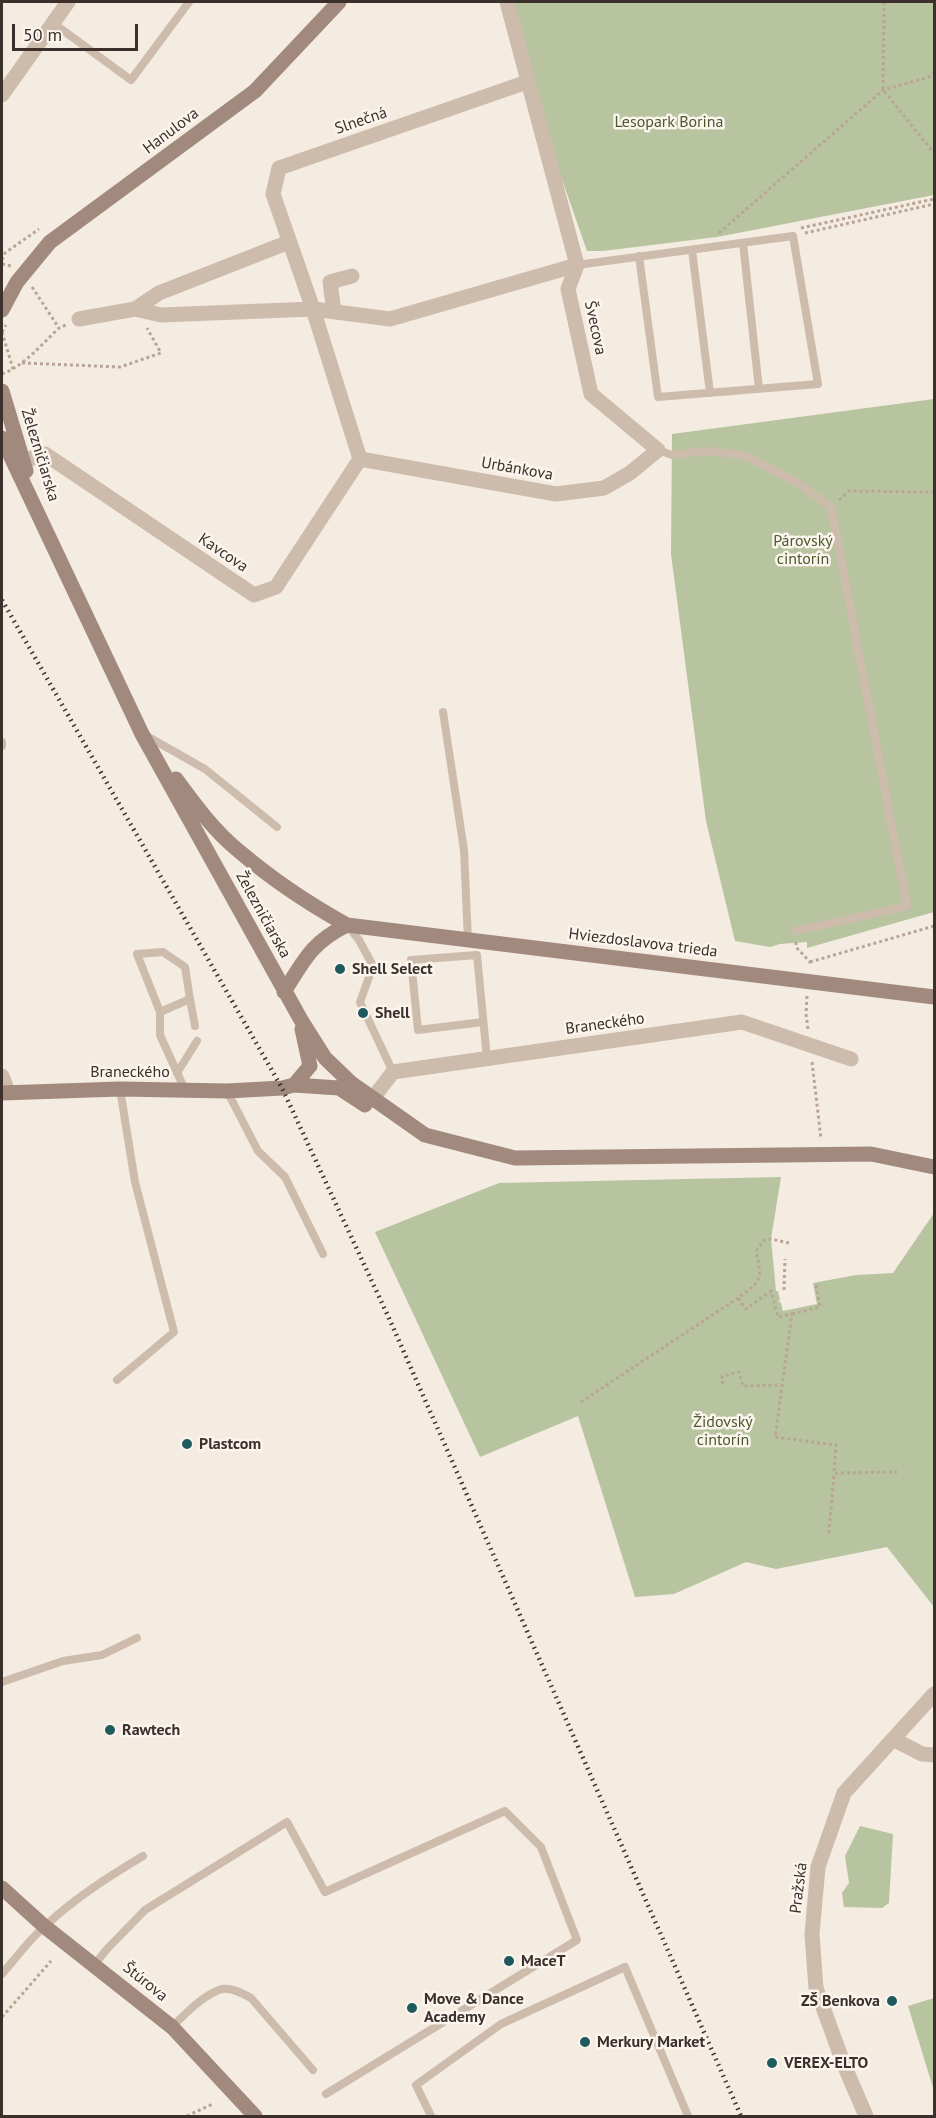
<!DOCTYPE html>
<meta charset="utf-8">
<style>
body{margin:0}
#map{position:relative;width:936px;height:2118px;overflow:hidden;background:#f4ebe1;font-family:"PT Sans",sans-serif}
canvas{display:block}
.frame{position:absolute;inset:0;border:3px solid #3b302b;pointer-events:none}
.scale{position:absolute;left:12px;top:24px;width:126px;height:27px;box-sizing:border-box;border:3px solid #3b302b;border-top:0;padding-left:8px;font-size:18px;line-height:21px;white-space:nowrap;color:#3b302b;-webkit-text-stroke:4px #fbf5ee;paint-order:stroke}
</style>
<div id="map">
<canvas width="936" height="2118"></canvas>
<div class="frame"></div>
<div class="scale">50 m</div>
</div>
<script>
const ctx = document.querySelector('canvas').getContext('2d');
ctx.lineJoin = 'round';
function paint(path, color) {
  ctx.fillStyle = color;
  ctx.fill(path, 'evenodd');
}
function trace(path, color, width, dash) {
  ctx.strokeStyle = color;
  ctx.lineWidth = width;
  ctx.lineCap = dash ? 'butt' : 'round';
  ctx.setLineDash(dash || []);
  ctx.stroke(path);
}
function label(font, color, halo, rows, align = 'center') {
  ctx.font = font + ' "PT Sans",sans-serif';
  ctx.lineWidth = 5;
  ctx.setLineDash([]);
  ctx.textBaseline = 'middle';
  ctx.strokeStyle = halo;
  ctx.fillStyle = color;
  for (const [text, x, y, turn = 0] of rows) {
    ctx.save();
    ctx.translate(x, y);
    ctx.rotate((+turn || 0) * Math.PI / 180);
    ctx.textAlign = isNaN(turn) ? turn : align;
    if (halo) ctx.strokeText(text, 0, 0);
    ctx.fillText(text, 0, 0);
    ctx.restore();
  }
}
paint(new Path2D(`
 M500,2H934V195L717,237L603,251H587Z
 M934,399V912L807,948V942L780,944L770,947L735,941L706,821L671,554L672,434Z
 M781,1177L771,1239L776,1291H778L780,1300L778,1301L781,1303L783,1311L817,1304L813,1283L856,1275L893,1273L934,1213V1607L887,1547L776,1569L746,1562L674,1594L635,1597L578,1416L480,1457L375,1232L499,1183Z
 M860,1826L893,1834L889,1903L882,1908L844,1907L842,1893L849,1883L845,1856Z
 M934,1998V2091L908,2006Z`), '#b8c4a0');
trace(new Path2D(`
 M884,2L883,90L934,153
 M801,228L934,199
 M719,233L883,90L929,77L934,73
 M805,233L934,204
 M2,260L5,253L39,229
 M2,264L11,266
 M32,287L59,328
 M2,332L6,325
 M2,332L13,369
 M22,363L120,367L161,353L147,328
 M2,374C25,365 41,345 59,328L66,325
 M839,500L849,491L934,492
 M796,942V947L810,962L809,966
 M810,962L934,926
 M807,996L806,1014L808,1029
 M812,1062L821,1139
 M789,1243L771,1239L764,1240L756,1251C763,1281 761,1281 738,1298L746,1309L771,1291L778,1317L792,1314L775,1437L836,1445L834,1473L897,1472
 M784,1290L785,1259
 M792,1314L820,1307L816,1285
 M721,1383L723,1382L722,1376L739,1372L743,1386L782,1385
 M581,1402L738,1298
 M829,1533L834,1473
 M2,2017L51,1961
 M187,2116L213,2104`), '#b9a596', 3, [3, 3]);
trace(new Path2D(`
 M53,23L131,80L189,2
 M743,243L759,389
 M692,250L710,393
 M577,265C649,255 721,246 793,236L818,384L658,397L639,256
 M658,450L672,455L706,451L744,455L796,482L831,507L907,906L796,931
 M443,712L464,850L468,940
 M145,735L205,769L277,827
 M2,742V746
 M347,925L359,940L373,966L360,1002L393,1072
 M190,999L195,1026
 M160,1012L190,999L185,967L163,952L137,954L160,1012V1035L185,1090
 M483,1022L418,1030L411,960L477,955L487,1059
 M177,1073L197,1041
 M227,1091L258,1151L285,1177L323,1254
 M117,1380L174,1332L135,1182L120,1089
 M2,1682L63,1661L102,1655L137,1638
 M94,1965L108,1948L145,1910L287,1822L325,1892L505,1811L541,1847L577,1940L326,2094
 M2,1974C16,1958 29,1940 45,1926C75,1898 108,1877 143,1856
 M172,2027C185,2014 201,1997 219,1990C229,1986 242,1993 251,1998L313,2070
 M431,2116L416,2085L501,2024L625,1967L688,2116`), '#cdbbac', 8);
trace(new Path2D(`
 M2,95L68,2
 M135,309L159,293L289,242
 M334,312L330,282L352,276
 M79,319L135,309L161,315L313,309L390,319L577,265
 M360,459L556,494L604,488L630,473L658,450L591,394L568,289L577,265L507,2
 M360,459L313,309L273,194L279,168L527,82
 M23,461L45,454L254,595L276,587L360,459
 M2,1076L8,1092
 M373,1098L393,1072L742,1022L851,1059
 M893,1739L922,1754L934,1755
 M866,2116L844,2065L816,1988L812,1934L818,1867L844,1793L934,1694`), '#cdbbac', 15);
trace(new Path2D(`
 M2,310L17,282L50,242L255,91L339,2
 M2,391L26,471
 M2,438L142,734L301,1020L325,1058L351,1083L425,1135L515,1158L871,1154L934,1167
 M176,779C195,805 215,832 240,852C273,880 309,904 347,925L934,997
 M284,992C304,960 312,942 347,925
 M294,1085L310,1066L302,1029
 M2,1093L120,1089L227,1091L282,1088L294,1085L339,1088L365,1105
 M2,1888L44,1926L172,2027L255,2116`), '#a18a7d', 15);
trace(new Path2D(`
 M2,600L282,1088L388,1316L741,2116`), '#3b302b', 4.5, [1.5, 4.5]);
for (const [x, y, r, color] of [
 [340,969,6,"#1f5a5e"],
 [363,1013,6,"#1f5a5e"],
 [187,1444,6,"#1f5a5e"],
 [110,1730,6,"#1f5a5e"],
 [509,1961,6,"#1f5a5e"],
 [892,2001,6,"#1f5a5e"],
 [412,2008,6,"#1f5a5e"],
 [585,2042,6,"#1f5a5e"],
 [772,2063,6,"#1f5a5e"]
]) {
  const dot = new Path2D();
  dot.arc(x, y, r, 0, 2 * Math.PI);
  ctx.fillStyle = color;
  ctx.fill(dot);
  trace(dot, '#fbf5ee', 2);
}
label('16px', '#3b302b', '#fbf5ee', [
 ["Slnečná",361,121,-19],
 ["Hanulova",171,131,-37],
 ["Švecova",595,328,78],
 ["Železničiarska",40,455,73],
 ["Urbánkova",517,469,10],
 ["Kavcova",223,553,34],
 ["Železničiarska",263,915,61],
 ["Hviezdoslavova trieda",643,943,7],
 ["Braneckého",605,1024,-8],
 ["Braneckého",130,1072],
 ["Pražská",799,1888,-83],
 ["Štúrova",145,1982,39]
]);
label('16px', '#4a5a2e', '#fbf5ee', [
 ["Lesopark Borina",669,122],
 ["Párovský",803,541],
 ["cintorín",803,559],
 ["Židovský",723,1422],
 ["cintorín",723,1440]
]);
label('bold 16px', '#3b302b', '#fbf5ee', [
 ["Shell Select",352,969],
 ["Shell",375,1013],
 ["Plastcom",199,1444],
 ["Rawtech",122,1730],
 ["MaceT",521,1961],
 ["Move & Dance",424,1999],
 ["Academy",424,2017],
 ["ZŠ Benkova",880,2001,"right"],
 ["Merkury Market",597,2042],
 ["VEREX-ELTO",784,2063]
], 'left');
</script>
